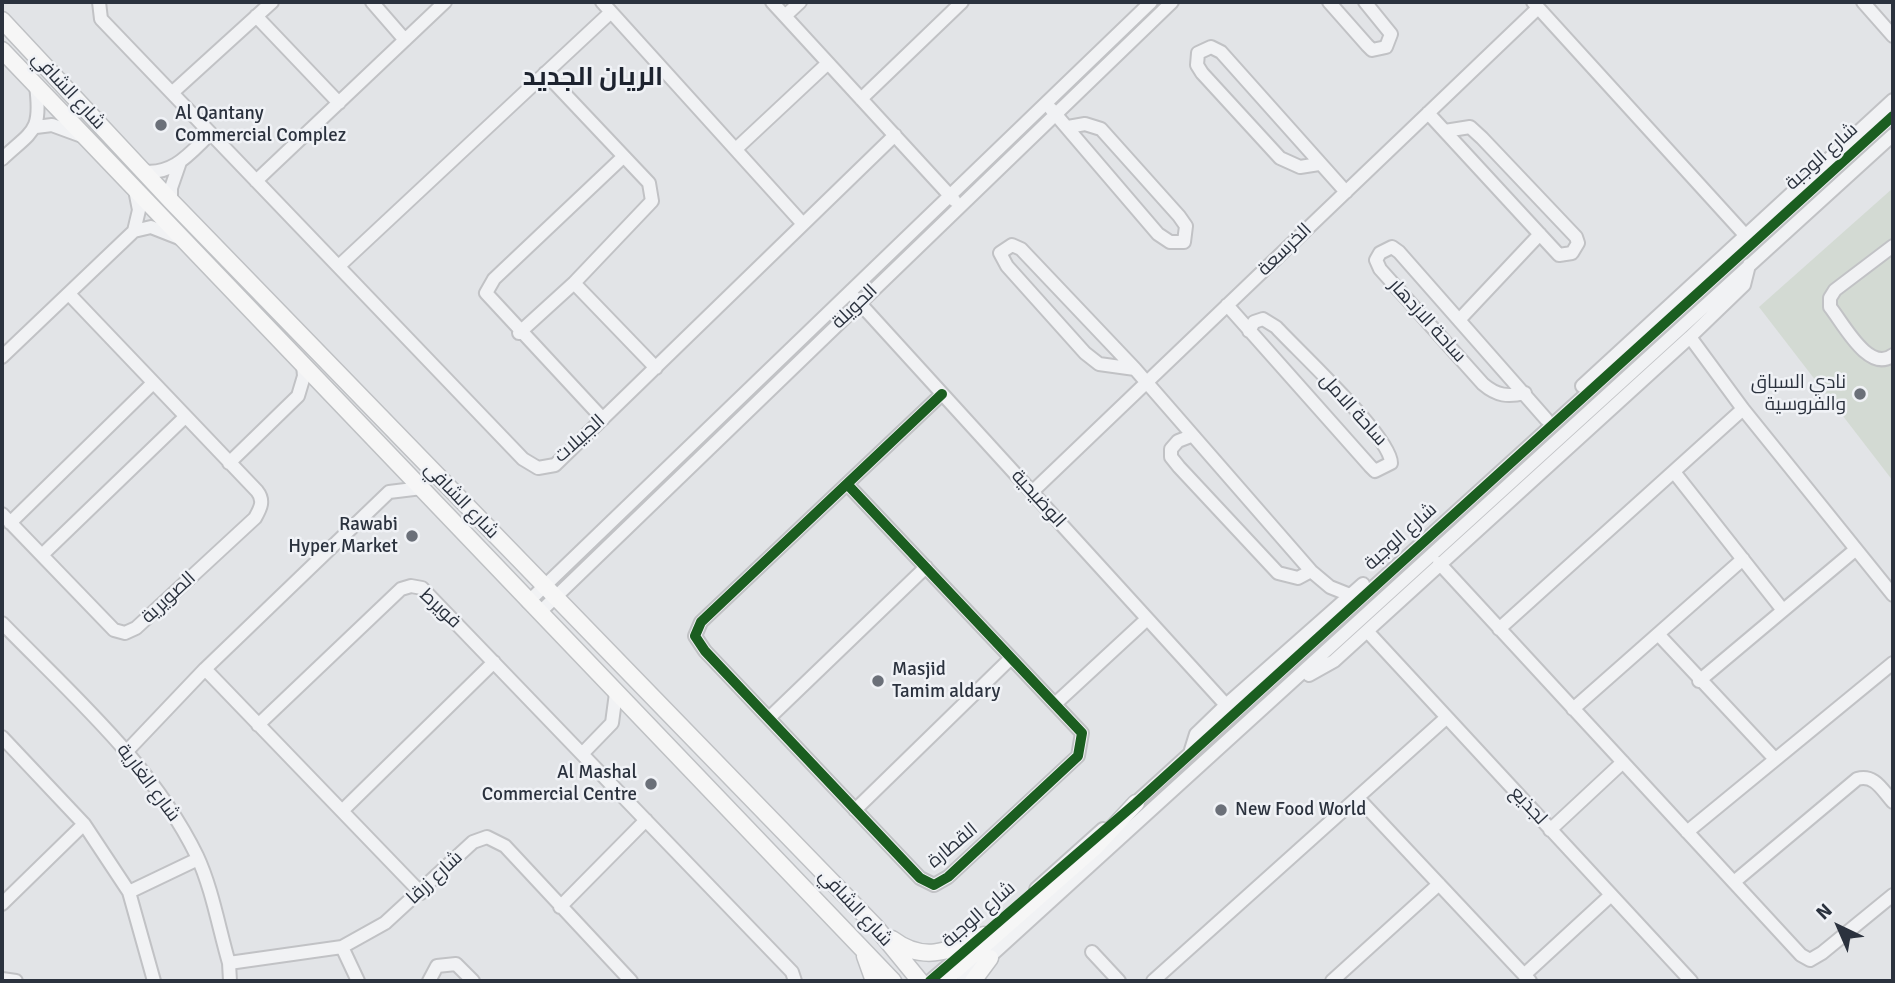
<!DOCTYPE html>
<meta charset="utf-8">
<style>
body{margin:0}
#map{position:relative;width:1895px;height:983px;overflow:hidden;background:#e2e4e7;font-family:Signika,sans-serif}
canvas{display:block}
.frame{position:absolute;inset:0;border:4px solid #2b323e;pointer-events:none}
.north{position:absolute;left:1804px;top:892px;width:70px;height:70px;-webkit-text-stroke:5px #f0f2f6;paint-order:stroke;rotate:316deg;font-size:19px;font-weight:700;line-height:28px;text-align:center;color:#2b323e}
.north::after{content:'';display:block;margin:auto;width:24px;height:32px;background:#2b323e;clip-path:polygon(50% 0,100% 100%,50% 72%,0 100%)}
</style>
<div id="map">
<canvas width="1895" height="983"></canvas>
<div class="frame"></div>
<div class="north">N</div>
</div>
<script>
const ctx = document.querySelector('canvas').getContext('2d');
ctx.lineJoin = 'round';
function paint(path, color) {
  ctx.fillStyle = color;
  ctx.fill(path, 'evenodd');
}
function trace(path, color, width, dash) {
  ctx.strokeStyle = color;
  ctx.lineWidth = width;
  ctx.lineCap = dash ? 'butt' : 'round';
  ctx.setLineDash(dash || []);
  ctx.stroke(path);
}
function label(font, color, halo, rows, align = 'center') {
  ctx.font = font + ' Signika,Cairo,sans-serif';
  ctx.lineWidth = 5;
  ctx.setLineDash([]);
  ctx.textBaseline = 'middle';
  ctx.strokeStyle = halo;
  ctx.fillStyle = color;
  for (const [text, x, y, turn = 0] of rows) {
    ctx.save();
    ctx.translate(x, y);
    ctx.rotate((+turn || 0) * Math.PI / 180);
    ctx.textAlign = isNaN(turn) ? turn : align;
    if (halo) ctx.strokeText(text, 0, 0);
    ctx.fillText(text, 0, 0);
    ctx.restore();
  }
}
paint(new Path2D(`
 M1893,188V481L1759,307Z`), '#d3dad3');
const minor = new Path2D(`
 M99,2L101,19L523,459L538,468L555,465L895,135
 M372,2L405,40
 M602,2L803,224
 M772,2L954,200
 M1329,2L1367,45L1372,50L1386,47L1391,34L1365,2
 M1533,2L1746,236
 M1863,2L1893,36
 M256,16L339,103
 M785,16L800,2
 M173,92L272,2
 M861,99L962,2
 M1051,109L1158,234L1170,242H1184L1186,226L1179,216L1101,129L1085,124L1068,127
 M1428,113L1559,255L1572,253L1578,243L1576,237L1482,138L1470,127L1445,131
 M36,127L52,125L82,136
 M737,148L828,63
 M2,159C33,130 42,132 36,86
 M1319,164L1300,167L1280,158L1202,73L1197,65L1198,53L1211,47L1221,52L1346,192
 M142,171C173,176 190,153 210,134
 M256,181L445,2
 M135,190L139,210L134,231L151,227L179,238
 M171,201V188L180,162
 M1893,246L1835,290L1830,298V307C1843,323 1869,374 1893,355
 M340,265L611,12
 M574,283L656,368
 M855,298L1226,705
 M1227,305L1370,466L1375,471L1391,463C1391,437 1298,351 1276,327L1263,319L1254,322L1249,331
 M1459,320L1540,234
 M519,333L574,283L652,201L649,183L545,73
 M1690,337L1743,409L1893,595
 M2,357L134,231
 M1135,369L1099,364L1085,353L1007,266L1000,253L1012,245L1021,249L1135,369L1311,571L1330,587L1350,595
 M1582,386L1893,100
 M1525,393C1508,397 1497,396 1483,384L1380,269L1376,260L1380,253L1392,247L1399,252L1546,419
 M603,419L486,293L494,279L623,157
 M1191,436L1178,441L1171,449V457L1179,467L1278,573L1298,578L1311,571
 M229,463L298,396L304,376L303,365
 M1674,472L1782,609
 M847,484L1082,733L1078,756L948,877L934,885L920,878L705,651L695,636L701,622L942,394
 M1032,492L1538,8
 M2,514L114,630L125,633L136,628L255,518C260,509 265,501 257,491L69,294
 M10,523L153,383
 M42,555L185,417
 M1439,563L1801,955L1810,960L1822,953L1893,895
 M528,602L1151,2
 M539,613L1172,2
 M2,623C72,695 152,764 197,856C212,888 219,929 229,963L230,981
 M1499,629L1743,409
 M1367,631L1691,981
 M1658,634L1774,758
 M205,669L421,893
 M1309,675L1334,661L1690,337L1744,285L1749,265
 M1699,681L1855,550
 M1055,704L1147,619
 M1573,709L1743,559
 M769,718L926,567
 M258,725L401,589L411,586L422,588L792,972L795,981
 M2,737L84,824L129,892L154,981
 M1191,750L1196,734L1226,705L1363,584
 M127,751L205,669L389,492L422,488
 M582,754L612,723L616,693
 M1358,798L1530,981
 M1131,807L1893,116
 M343,810L494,662
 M855,810L1011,658
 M1550,830L1623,762
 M1687,832L1893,663
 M1734,882L1857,779C1875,774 1882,790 1893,802
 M1036,889L1103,829
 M129,892L198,859
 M2,904L84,824
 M560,907L646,820
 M342,947L358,981
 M1092,952L1119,981
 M229,963L342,947L385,923L473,842L487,837L505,846L631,981
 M1524,975L1611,895
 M2,979L16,981
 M429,981L437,966L456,964L473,981
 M930,981L964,952
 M963,981L1893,135
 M1153,981L1446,718
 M1332,981L1439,884`);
const major = new Path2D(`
 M2,20L171,201L875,926L920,981
 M2,50L893,981
 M892,939C925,964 950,950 984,935
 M865,956L874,981
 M943,981L1095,847L1136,803
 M973,981L990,958`);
trace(minor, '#c1c2c5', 16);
trace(major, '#bfc1c4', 19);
trace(minor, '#f1f2f4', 12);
trace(major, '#f6f6f6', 16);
trace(new Path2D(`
 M847,484L1082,733L1078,756L948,877L934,885L920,878L705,651L695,636L701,622L942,394
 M930,981L1136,803L1893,116`), '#1b5e20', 10);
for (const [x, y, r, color] of [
 [161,125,7,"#6b7079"],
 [1860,394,7,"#6b7079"],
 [412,536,7,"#6b7079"],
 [878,681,7,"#6b7079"],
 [651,784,7,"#6b7079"],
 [1221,810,7,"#6b7079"]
]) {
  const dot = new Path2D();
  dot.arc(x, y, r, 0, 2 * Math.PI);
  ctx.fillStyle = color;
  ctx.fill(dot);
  trace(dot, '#f0f2f6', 2.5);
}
label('19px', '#2b323e', '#f0f2f6', [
 ["شارع الشافي",68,91,47],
 ["شارع الوجبة",1822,157,-42],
 ["الخرسعة",1285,250,-44],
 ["الحويلة",855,307,-44],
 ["ساحة الازدهار",1427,321,48],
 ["ساحة الامل",1353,410,48],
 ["الجبيلات",580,439,-42],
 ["الوضيحية",1038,499,48],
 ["شارع الشافي",461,501,46],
 ["شارع الوجبة",1401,537,-42],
 ["الصويرية",169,598,-43],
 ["فويرط",440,609,43],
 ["شارع الغارية",148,783,53],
 ["لجذيع",1528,806,47],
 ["القطارة",953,846,-40],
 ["شارع زرقا",435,878,-43],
 ["شارع الشافي",855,908,47],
 ["شارع الوجبة",979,915,-41]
]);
label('19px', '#2b323e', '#f0f2f6', [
 ["Al Qantany",175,114],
 ["Commercial Complez",175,136],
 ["نادي السباق",1846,383,"right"],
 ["والفروسية",1846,405,"right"],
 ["Rawabi",398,525,"right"],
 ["Hyper Market",398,547,"right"],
 ["Masjid",892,670],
 ["Tamim aldary",892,692],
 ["Al Mashal",637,773,"right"],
 ["Commercial Centre",637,795,"right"],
 ["New Food World",1235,810]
], 'left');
label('bold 26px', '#1d232f', '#f0f2f6', [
 ["الريان الجديد",593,78]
]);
</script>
